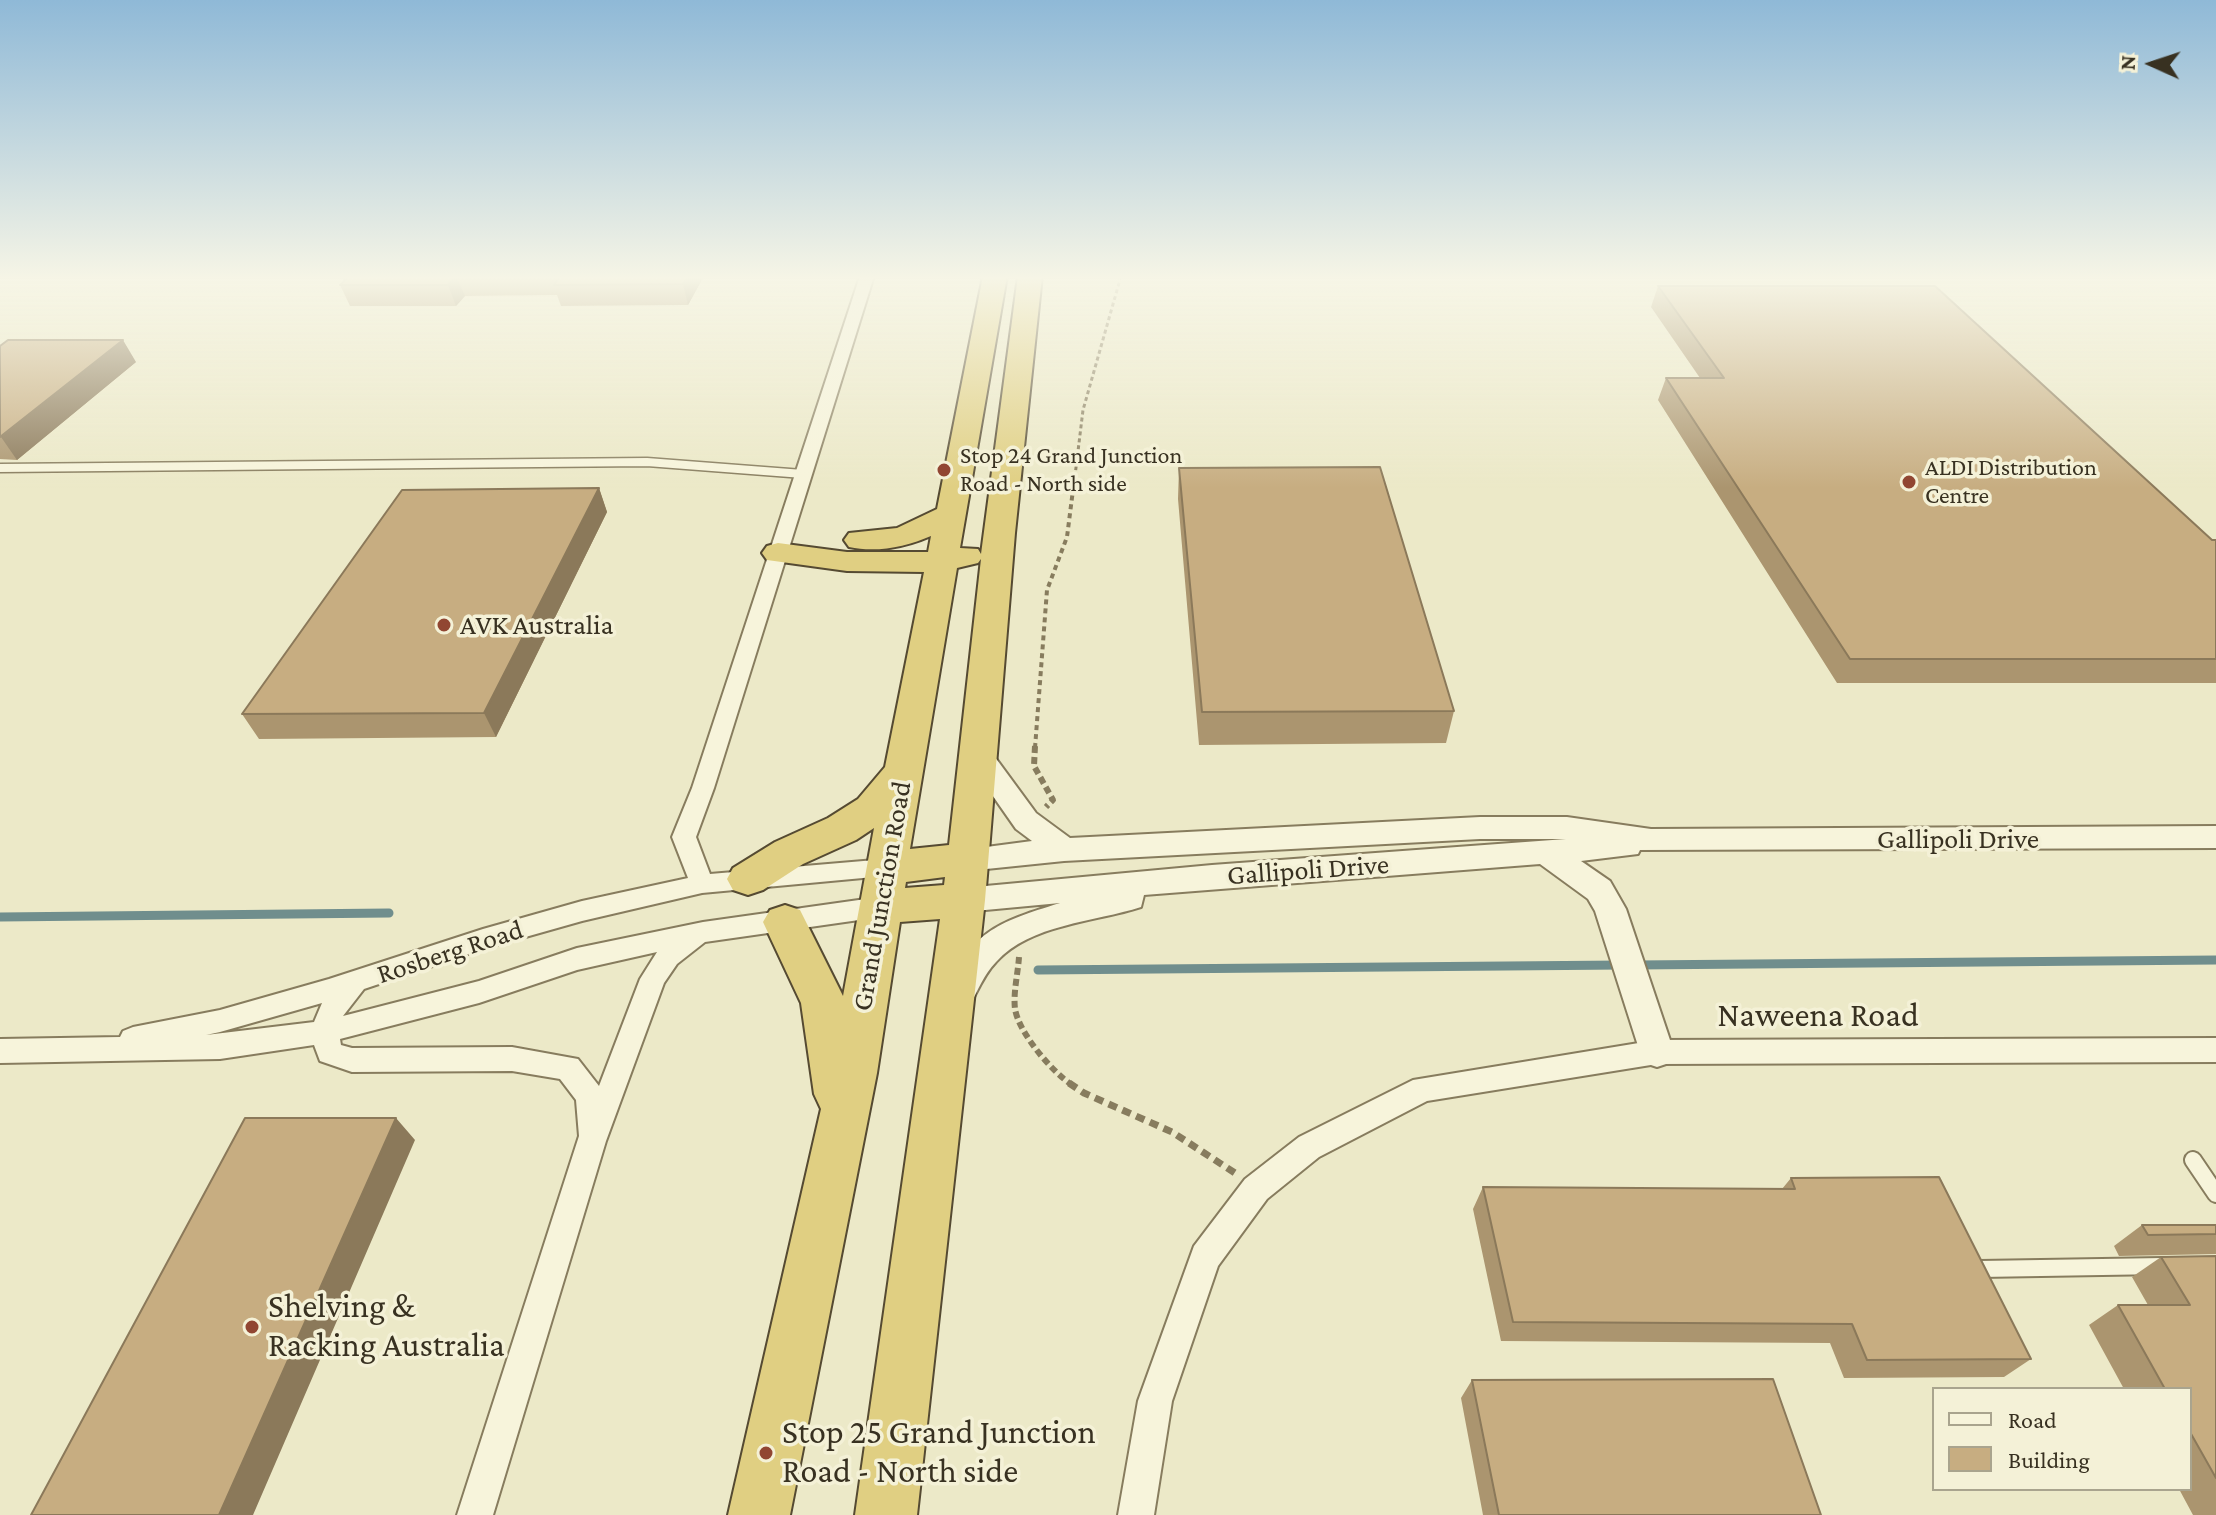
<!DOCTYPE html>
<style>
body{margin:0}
#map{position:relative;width:2216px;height:1515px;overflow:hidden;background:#ece9c8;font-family:"Crimson Pro",serif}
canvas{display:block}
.legend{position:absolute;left:1932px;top:1387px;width:260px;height:104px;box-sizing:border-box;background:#f4f1d7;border:2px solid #a9a48e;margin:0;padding:10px 14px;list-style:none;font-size:24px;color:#383121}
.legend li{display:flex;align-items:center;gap:16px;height:40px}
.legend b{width:40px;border:2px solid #a9a48e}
.north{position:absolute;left:2112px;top:24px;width:80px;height:80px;-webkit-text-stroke:6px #f4f1d7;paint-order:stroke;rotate:273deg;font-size:22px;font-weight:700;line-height:32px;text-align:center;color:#383121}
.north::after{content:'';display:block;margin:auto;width:28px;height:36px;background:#383121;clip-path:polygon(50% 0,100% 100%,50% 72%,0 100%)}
</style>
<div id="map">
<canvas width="2216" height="1515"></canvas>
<ul class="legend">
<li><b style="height:10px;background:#f7f4db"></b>Road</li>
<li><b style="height:22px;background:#c7ad81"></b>Building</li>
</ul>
<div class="north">N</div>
</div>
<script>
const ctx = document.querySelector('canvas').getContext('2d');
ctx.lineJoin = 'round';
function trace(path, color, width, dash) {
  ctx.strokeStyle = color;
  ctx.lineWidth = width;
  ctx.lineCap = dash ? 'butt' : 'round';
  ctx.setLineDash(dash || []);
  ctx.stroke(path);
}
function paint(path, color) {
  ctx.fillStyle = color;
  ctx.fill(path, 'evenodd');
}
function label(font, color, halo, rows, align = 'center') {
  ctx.font = font + ' "Crimson Pro",serif';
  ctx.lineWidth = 7;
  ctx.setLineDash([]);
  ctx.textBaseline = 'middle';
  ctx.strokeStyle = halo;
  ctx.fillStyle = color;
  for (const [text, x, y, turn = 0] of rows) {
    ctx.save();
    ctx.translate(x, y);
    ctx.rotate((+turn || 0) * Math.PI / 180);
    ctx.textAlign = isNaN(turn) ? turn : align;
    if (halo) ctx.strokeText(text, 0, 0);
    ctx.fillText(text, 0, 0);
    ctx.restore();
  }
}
trace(new Path2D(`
 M0,917L389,913
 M1637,965L2216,960
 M1038,970L1623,965`), '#708e8d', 9);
const serviceFar1 = new Path2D(`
 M0,468L647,462L803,474`);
const service = new Path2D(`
 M2193,1160L2216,1194
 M1980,1269L2163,1266`);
const minor = new Path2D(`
 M860,276H874L714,788L696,837L710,874L887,859L895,861L899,868L895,875L702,893L582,921L483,949L364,989L343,1016L479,981L577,948L703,922L880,897L889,900L892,907L889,914L880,917L705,942L677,964L664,983L606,1141L493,1515H457L579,1136L576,1100L560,1079L512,1071L352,1072L320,1061L314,1045L220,1059L0,1063V1039L120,1037L123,1031L133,1027L220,1010L329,979L483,929L582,901L688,878L672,837L692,788ZM657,952L640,979L599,1086L578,1059L512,1047L352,1048L341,1045L340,1039L479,1003L577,970ZM322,1003L314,1022L206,1035L220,1032Z
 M2216,1038V1062L1657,1064L1427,1101L1319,1157L1267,1199L1218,1266L1172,1401L1154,1515H1118L1138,1401L1194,1246L1245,1179L1299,1137L1413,1080L1657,1040Z`);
const tertiary = new Path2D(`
 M979,746L989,749L1036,813L1070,838L1480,817H1567L1651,829L2216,826V848L1640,850L1638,854L1581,861L1610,881L1626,909L1674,1052L1669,1063L1657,1067L1645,1063L1640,1052L1595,911L1588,899L1540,864L1144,895L1141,907C1095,922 1030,924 996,962C984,974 978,990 970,1005L958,1009L946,1005L941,995C972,932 995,923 1060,903L964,912L953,909L948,900L953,891L964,888L1212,865L1566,839H1480L1064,861L967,871L956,867L952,859L956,851L1032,841L1016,829L965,756L969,749Z`);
const trunk = new Path2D(`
 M983,276H1007L960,548L978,549L981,554L1018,276H1042L1015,533L985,900L917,1515H855L940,919L900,922L877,1073L790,1515H728L821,1109L814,1094L801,1003L763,922L770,910L785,905L800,910L843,996L874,828L856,840L803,864L763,890L748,895L733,890L727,879L733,868L775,842L828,818L858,799L885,767L924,572L847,571L767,560L762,553L767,546L778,543L847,552H928L931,536C906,547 876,553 849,547L844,540L849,533L897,528L937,509ZM981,559L949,845L910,849L957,568L978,563ZM945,877L944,885L905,888L906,882Z`);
trace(serviceFar1, '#877c5e', 11);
trace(service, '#877c5e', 20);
trace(minor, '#877c5e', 4);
trace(tertiary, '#877c5e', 4);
trace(trunk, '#554a32', 4);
trace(new Path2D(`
 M1074,484L1083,410L1121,276`), '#877c5e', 3, [4, 3]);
trace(new Path2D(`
 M1035,748L1047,590L1067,537L1074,482`), '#877c5e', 4, [5, 4]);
trace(new Path2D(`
 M1035,746L1034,766L1053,800L1046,807
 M1019,957C1018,973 1013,993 1015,1009C1019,1033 1052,1072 1072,1085`), '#877c5e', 6, [7, 4]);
trace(new Path2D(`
 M1069,1083L1084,1093L1172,1132L1235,1173`), '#877c5e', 7, [9, 6]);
trace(serviceFar1, '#f7f4db', 8);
trace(service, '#f7f4db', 16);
paint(minor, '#f7f4db');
paint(tertiary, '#f7f4db');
paint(trunk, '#e0cf82');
paint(new Path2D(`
 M349,276H704L688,305L561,306L557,295L465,296L456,306H350L340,285Z
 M1658,286L2212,540H2216V683H1837L1658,400L1666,378H1700L1651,307Z
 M0,346L136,362L17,460L0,459Z
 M1179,468L1454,711L1446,743L1199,745L1178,499Z
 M599,488L607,512L496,737L259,739L242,714Z
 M1791,1178L2031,1359L2004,1377L1844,1378L1830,1343L1501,1341L1473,1209L1483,1187L1782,1189Z
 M2142,1225H2216V1254L2119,1256L2114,1246Z
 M2216,1256V1515H2193L2179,1489H2190V1389H2124L2089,1325L2118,1305H2148L2132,1277L2161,1257Z
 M1472,1380L1821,1515H1483L1461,1398Z`), '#ab956f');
paint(new Path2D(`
 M456,276L465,296L456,306L448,285Z
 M688,276H704L688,305L683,284Z
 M123,340L136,362L17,460L1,437Z
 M599,488L607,512L496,737L484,713Z
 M396,1118L415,1140L253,1515H219Z`), '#8b795a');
const building = new Path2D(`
 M349,276H456L448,285H340Z
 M560,276H688L683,284L554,285Z
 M1658,286H1935L2212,540H2216V659H1850L1666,378H1724Z
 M8,340H123L0,437V346Z
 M1380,467L1454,711L1202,712L1179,468Z
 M599,488L484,713L242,714L402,490Z
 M245,1118H396L219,1515H31Z
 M1939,1177L2031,1359L1867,1360L1852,1324L1513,1322L1483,1187L1795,1189L1791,1178Z
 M2142,1225H2216V1234L2148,1235Z
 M2216,1256V1478L2190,1432V1389H2165L2118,1305H2190L2161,1257Z
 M1773,1379L1821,1515H1499L1472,1380Z`);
paint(building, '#c7ad81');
trace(building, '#8b795a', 2);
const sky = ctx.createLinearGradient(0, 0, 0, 488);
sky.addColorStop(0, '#8fb9d7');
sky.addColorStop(0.57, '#f6f5e6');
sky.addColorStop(1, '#f6f5e600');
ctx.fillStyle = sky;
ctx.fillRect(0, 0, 2216, 488);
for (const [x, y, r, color] of [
 [944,470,8,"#914632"],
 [1909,482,8,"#914632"],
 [444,625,8,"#914632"],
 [252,1327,8,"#914632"],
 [766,1453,8,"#914632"]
]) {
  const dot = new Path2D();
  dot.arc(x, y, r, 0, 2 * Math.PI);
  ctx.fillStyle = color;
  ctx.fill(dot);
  trace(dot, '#f4f1d7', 3);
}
label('24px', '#383121', '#f4f1d7', [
 ["Stop 24 Grand Junction",960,456],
 ["Road - North side",960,484],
 ["ALDI Distribution",1925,468],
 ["Centre",1925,496]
], 'left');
label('28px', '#383121', '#f4f1d7', [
 ["AVK Australia",460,625]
], 'left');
label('28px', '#383121', '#f4f1d7', [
 ["Gallipoli Drive",1958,839],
 ["Gallipoli Drive",1308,870,-4],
 ["Grand Junction Road",882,896,-80],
 ["Rosberg Road",450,952,-18]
]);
label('34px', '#383121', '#f4f1d7', [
 ["Naweena Road",1818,1016]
]);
label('34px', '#383121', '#f4f1d7', [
 ["Shelving &",268,1307],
 ["Racking Australia",268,1346],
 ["Stop 25 Grand Junction",782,1433],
 ["Road - North side",782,1472]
], 'left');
</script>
